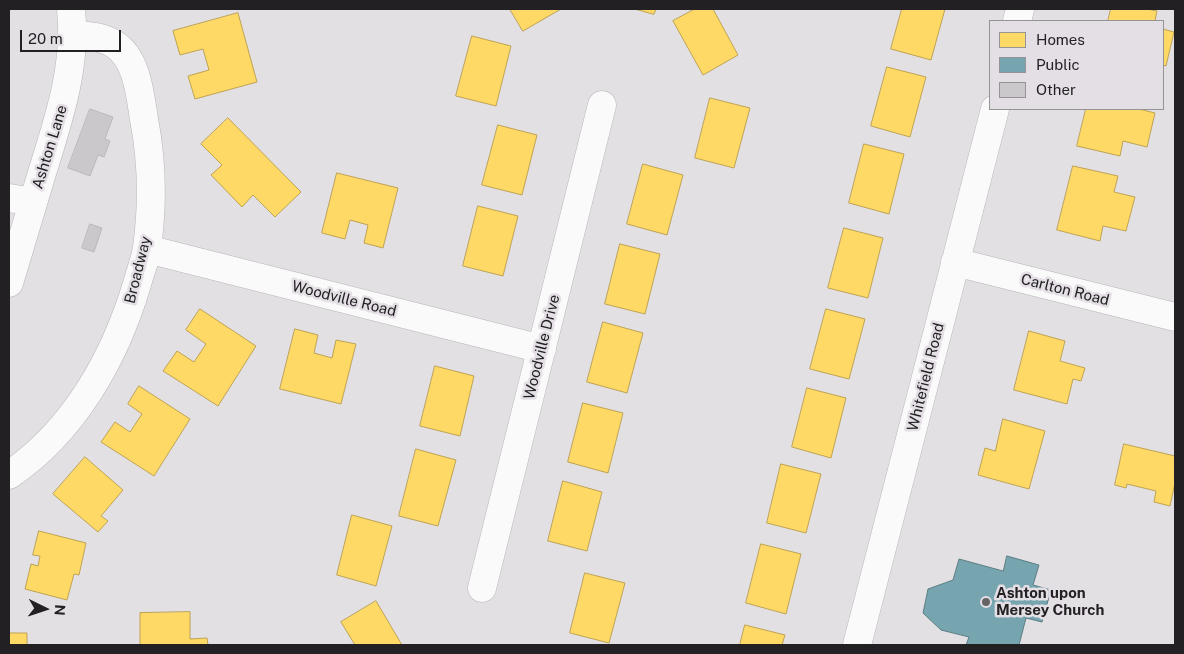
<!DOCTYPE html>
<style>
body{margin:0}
#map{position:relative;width:1184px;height:654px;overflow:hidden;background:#e3e0e4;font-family:"Public Sans",sans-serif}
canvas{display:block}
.frame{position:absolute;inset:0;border:10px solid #222023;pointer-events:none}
.legend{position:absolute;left:989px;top:20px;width:175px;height:90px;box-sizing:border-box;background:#e4dfe5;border:1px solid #969397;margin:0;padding:6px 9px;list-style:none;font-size:15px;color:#222023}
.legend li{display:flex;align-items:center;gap:10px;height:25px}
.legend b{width:25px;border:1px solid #969397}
.north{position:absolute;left:20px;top:584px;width:50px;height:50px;-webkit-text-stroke:4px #e4dfe5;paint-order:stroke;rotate:94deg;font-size:14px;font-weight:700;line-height:20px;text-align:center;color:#222023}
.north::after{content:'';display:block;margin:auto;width:18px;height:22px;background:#222023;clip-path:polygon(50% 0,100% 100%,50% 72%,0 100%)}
.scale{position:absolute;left:20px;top:30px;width:101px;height:22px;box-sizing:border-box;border:2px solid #222023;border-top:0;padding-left:6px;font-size:15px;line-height:18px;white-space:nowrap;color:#222023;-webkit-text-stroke:4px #e4dfe5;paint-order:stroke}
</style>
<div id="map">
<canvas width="1184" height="654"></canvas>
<div class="frame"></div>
<ul class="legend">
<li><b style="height:14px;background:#ffd966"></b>Homes</li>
<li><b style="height:14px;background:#76a5af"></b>Public</li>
<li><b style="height:14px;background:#cac8cb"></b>Other</li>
</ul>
<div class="north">N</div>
<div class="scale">20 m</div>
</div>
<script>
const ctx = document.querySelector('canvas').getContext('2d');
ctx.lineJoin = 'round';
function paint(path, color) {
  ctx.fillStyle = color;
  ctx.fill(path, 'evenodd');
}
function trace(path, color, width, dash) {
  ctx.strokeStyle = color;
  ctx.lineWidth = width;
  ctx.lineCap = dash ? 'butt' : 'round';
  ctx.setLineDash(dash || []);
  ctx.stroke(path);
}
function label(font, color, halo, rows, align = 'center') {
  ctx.font = font + ' "Public Sans",sans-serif';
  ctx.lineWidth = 5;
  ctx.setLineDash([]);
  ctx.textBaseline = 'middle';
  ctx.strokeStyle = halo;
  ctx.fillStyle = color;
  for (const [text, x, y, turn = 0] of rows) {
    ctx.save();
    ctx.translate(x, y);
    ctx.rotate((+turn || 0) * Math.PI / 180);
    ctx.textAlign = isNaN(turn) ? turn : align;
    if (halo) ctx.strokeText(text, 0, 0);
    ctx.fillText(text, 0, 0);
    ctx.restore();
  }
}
const homes = new Path2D(`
 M510,9H561L523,31Z
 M635,9H656L654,14Z
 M695,9H713L738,55L703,75L673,21Z
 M902,9H945L931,60L891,49Z
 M1111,9H1147L1157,11L1155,21H1108Z
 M238,13L257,82L195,99L188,76L209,70L203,49L180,55L173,31Z
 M1163,29L1174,32L1166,66L1163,65Z
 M472,36L511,46L496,106L456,96Z
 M887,67L926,77L910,137L871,126Z
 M710,98L750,108L734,168L695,158Z
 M1086,109H1139L1155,113L1147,147L1123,141L1120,156L1077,146Z
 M228,118L301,192L275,217L253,195L242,207L211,175L222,165L201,144Z
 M498,125L537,135L522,195L482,185Z
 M864,144L904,154L889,214L849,203Z
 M643,164L683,175L667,235L627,224Z
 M1073,166L1118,176L1114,192L1135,197L1126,231L1103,226L1100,241L1057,230Z
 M337,173L398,188L383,248L364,243L368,225L350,220L345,239L322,233Z
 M478,206L518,216L503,276L463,266Z
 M844,228L883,238L868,298L828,288Z
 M620,244L660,254L645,314L605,304Z
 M200,309L256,346L218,406L163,371L177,351L194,362L206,344L186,330Z
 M826,309L865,319L849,379L810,369Z
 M603,322L643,333L627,393L587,382Z
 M295,329L318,335L314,353L332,358L336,340L356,344L341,404L280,389Z
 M1029,331L1065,341L1060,361L1085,368L1081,381L1073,379L1067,404L1014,390Z
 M435,366L474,376L460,436L420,426Z
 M139,386L190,419L154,476L101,442L115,422L130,432L142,414L128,404Z
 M807,388L846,398L831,458L792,447Z
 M583,403L623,413L608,473L568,462Z
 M1003,419L1045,431L1029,489L978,475L985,448L995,451Z
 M1124,444L1175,456V483L1170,506L1154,502L1156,491L1127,484L1126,488L1115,485Z
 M416,449L456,460L438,526L399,516Z
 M85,457L123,490L101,516L108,521L98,532L53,494Z
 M781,464L821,474L806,533L767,523Z
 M563,481L602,492L587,551L548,541Z
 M352,515L392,526L376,586L337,575Z
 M39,531L86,543L79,575L74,574L67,600L25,589L31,564L38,566L40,556L33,555Z
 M761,544L801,554L786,614L746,603Z
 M585,573L625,583L609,643L570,633Z
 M376,601L402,645H355L341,622Z
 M190,612V639L207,638L208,645H140V613Z
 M745,625L785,635L782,645H740Z
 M9,633H27V645H9Z`);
paint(homes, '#ffd966');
trace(homes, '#bda252', 1);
const public = new Path2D(`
 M1007,556L1039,565L1033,585L1051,590L1042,622L1026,618L1019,645H966L969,637L941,630L923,613L928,589L953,580L959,559L1003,571Z`);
paint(public, '#76a5af');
trace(public, '#5d7d85', 1);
const building = new Path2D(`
 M90,109L113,117L105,139L110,141L104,157L98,155L90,176L68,168Z
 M90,224L102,228L94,252L82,248Z`);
paint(building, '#cac8cb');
trace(building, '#bab8bb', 1);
const minor = new Path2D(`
 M1017,21L1020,9
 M9,198L33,202
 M147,249L542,349
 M955,262L1175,317
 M9,475C74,431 115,358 137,284C140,272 146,259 147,247C153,204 152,161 144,119C140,94 137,58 114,44C102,36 87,36 73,34
 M482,588L602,105
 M857,645L995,109`);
const secondary = new Path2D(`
 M9,283C20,246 31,209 42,173C59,118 77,66 71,9`);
trace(minor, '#b8b5b8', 29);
trace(secondary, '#b8b5b8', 29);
trace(minor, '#fbfafb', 28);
trace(secondary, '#fbfafb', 28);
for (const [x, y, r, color] of [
 [986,602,5,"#666367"]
]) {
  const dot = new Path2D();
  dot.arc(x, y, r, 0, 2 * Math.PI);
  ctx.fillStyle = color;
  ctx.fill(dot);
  trace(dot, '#e4dfe5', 2);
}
label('15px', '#222023', '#e4dfe5', [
 ["Ashton Lane",50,147,-73],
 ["Broadway",138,270,-76],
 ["Carlton Road",1065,290,14],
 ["Woodville Road",344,299,14],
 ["Woodville Drive",542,347,-76],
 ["Whitefield Road",926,377,-76]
]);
label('bold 15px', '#222023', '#e4dfe5', [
 ["Ashton upon",996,593],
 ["Mersey Church",996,610]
], 'left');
</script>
